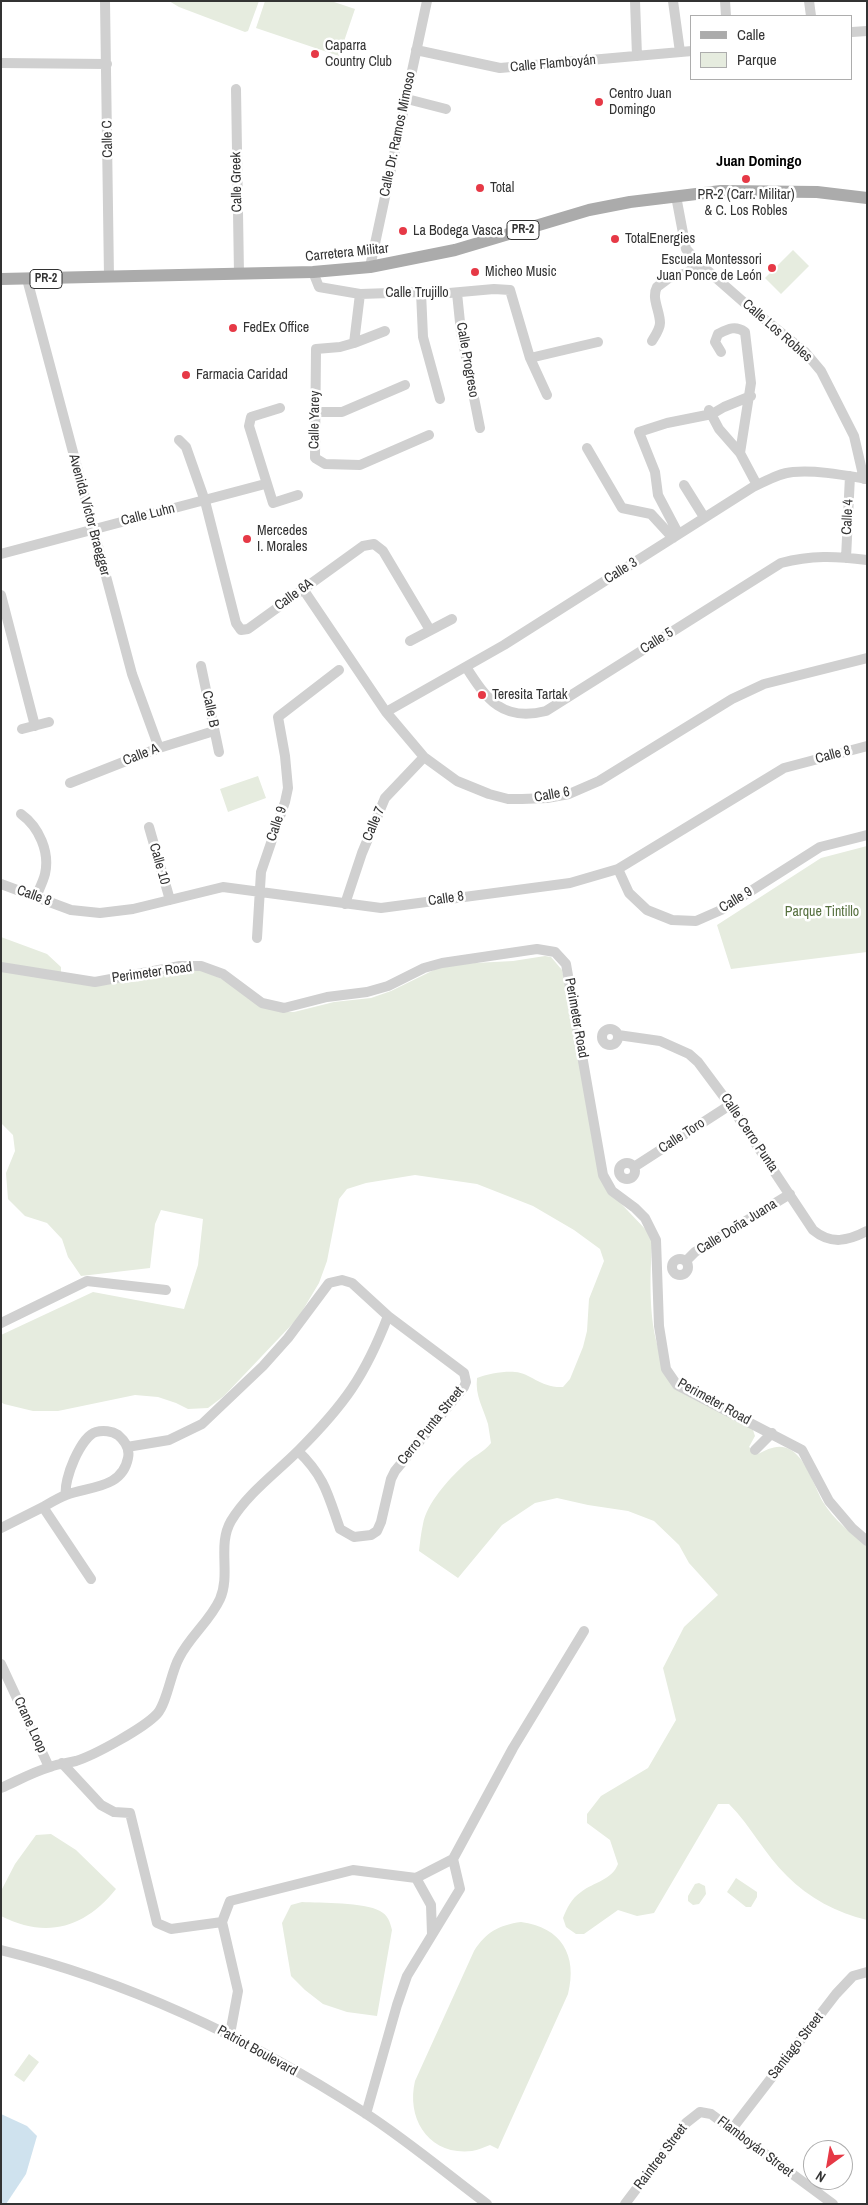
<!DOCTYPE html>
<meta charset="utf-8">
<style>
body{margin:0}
#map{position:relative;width:868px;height:2205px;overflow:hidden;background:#fff;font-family:"Archivo Narrow",sans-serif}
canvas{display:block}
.frame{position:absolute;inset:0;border:2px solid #333;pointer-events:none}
.legend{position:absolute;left:690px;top:15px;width:162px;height:65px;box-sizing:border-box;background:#fff;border:1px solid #adadad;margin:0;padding:6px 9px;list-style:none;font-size:15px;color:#333}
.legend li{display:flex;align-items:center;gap:10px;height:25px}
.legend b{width:25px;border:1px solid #adadad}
.north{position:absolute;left:803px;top:2140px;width:50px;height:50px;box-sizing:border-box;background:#fff;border:1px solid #adadad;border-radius:50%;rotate:212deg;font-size:14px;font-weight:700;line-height:20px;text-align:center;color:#333}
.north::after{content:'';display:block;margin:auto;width:18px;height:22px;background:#e63946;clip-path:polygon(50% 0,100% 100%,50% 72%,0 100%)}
</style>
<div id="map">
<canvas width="868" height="2205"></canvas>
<div class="frame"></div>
<ul class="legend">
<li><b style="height:6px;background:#ababab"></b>Calle</li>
<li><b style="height:14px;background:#e6ecdf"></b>Parque</li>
</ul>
<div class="north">N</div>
</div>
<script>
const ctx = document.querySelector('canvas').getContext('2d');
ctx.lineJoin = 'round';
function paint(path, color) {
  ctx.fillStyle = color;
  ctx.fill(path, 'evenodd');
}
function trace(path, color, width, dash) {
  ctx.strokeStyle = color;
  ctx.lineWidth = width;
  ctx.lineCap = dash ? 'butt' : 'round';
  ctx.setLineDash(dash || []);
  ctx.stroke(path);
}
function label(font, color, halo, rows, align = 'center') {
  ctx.font = font + ' "Archivo Narrow",sans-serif';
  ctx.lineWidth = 5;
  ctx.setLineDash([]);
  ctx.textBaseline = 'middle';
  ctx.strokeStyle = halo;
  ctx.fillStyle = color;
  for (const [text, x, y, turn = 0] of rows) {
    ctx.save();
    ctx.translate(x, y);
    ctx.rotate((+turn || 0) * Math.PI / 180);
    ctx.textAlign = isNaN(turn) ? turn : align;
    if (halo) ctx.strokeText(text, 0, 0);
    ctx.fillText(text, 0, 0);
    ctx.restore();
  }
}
paint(new Path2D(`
 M169,1H259L248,31L245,32L179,7Z
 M265,1H331L355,9L339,56L256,28Z
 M793,250L809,266L781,294L765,278Z
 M258,776L266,798L228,812L220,789Z
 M867,846V952L731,969L717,925L821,858Z
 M1,937L47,954L61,967V981L103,984L203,969L284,1012H294L334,1002L371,998L391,991L440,967L456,964L513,961L545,956L551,957L562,970L609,1191L648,1232L652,1241C650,1284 645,1356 682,1386C704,1403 730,1416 753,1430L755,1436L749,1447L758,1454C768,1449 779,1443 791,1450C807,1460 814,1486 823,1502C834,1520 851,1533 867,1547V1920C837,1913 809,1898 787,1876C765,1855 751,1826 729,1804H718L654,1913L637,1916L618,1910L584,1934H576L566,1927L563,1918C567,1908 571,1899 581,1892C594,1882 612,1880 618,1864L610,1840L587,1823V1814L601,1796L648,1768L676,1720L663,1668L684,1627L718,1595L689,1563L679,1545L654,1521L628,1511L588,1505L557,1498L535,1503L502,1525L458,1578L419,1551C420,1542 421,1533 423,1524C427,1503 448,1480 464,1465C473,1456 483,1453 491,1443C490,1437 489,1430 488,1424C483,1407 475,1396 477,1378C487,1374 504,1371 515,1372C531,1373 540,1388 563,1387L570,1379L583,1347L587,1331L589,1299L604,1261L600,1249L574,1230L533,1206L477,1184L415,1175L366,1183L347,1189L339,1199L327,1261L319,1283L298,1318L224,1396L208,1408L188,1409L176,1403L158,1397L135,1395L58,1411H33L4,1404L1,1402V1335L93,1292L184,1309L198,1265L203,1219L161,1210L155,1224L150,1268L81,1276L68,1257L62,1239L47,1223L25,1216L8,1199L6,1173L15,1151L13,1135L1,1123Z
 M51,1834L76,1850L116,1889C85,1928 46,1939 1,1916V1891L15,1864L36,1835Z
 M736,1878L757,1892V1897L751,1907H746L727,1892Z
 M699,1883L705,1886L706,1894L699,1904L693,1905L688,1901V1896L695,1884Z
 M302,1902C321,1903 364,1902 380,1911C388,1915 390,1922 392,1930L377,2016L347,2012L323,2004L305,1990L291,1976L282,1923L291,1905Z
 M521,1922C561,1927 578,1955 568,1994L498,2149L490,2145C484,2147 478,2150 472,2151C429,2156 406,2119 415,2081L474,1951C486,1932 499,1925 521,1922Z
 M29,2054L39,2062L24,2082L14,2075Z`), '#e6ecdf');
paint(new Path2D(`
 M1,2114L27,2126L37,2136L26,2174L6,2204H1Z`), '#cfe2ee');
trace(new Path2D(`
 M105,1L109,277
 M635,1L637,56
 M673,1L680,52
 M725,1L726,16
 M809,1L811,16
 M852,32L867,31
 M416,50L500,68L692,51
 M1,63L107,64
 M236,89L239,274
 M407,99L446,109
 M676,196L686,249L699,263L748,306L805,352L821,371L854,436L864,479
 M370,267L427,1
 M313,272L319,287L360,294L421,292L438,294L494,289L510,290L530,358L547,395
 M27,279L132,674L159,748
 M421,292L423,337L440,399
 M457,293L461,332L480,428
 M360,294L354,343L340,347L316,349L315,458L325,464L360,465L429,435
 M652,341C655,336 660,329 660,323C660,311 651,298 657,287L669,278L687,273L699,263
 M354,343L385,331
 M721,352L715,342L718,334C728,329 735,325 745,332L751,383L740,453L757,485
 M530,358L598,342
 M280,408L251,417L249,426L273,503L298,495
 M709,410L719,429L740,453
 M315,412H342L405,385
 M179,440L186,447L205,501L236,623L241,630L248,629L363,546L374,544L383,551L430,630
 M587,448L622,508L651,514L673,538
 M684,485L704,517
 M678,533L658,495L655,472L639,432L667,423L712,414L724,407L751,396
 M1,554L265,484
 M846,558L850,476
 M303,589L386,712L424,757L457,781L489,794L508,799H522L547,798L569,794L599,781L732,699L764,684L867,658
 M1,595L35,726
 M410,641L452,619
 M201,666L219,752
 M466,667C487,700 503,722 546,711L781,563C811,555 836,556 867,560
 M386,712L504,645L753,487C766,481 779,473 793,472C817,470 843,475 867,479
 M22,729L49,722
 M70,783L159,748L214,731
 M21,814C39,827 50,852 45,874C43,882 39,889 36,897
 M149,827L170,900
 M618,869L629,893L647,910L672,920L696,921L721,910L820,847L867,835
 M1,884L71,910L100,913L133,909L223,887L381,908L570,883L618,869L784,768L867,746
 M345,904L362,853L385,798L424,757
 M257,938L261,872L285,802L288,788L285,756L278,717L339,670
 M1,967L95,982L180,966H201L223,974L262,1003L284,1008L327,997L367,992L388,986L424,968L442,963L537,949L555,952L566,964L603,1175L612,1191L635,1208L645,1218L656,1240L659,1326L666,1369L677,1385L802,1450L829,1501L852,1528L867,1541
 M602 1037a8 8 0 1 1 16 0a8 8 0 1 1-16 0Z
 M618,1035L660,1041L689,1054L698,1062L730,1105L813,1230C831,1245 848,1241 867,1231
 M619 1171a8 8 0 1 1 16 0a8 8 0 1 1-16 0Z
 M634,1167L730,1105
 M672 1267a8 8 0 1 1 16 0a8 8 0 1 1-16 0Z
 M686,1261L695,1252L790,1194
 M1,1323L87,1281L166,1290
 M127,1447L169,1440L202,1424L263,1366L288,1338L329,1283L342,1280L352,1283L388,1316L464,1373L466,1382L464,1387L395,1471L391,1479L381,1522L377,1531L371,1535L354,1537L340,1529C328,1495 325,1477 298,1451
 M755,1450L772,1433
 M43,1507L91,1579
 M1,1528C15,1521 29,1514 43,1507C50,1503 58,1498 66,1495C89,1486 122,1489 128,1458C130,1449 125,1441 118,1435C112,1431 103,1430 96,1432C81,1436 63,1480 66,1495
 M1,1664L49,1767
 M62,1763L101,1805L114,1812L130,1813L157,1923L171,1929L222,1922
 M1,1788C17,1781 33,1772 50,1767C58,1764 67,1763 76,1761C95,1755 144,1728 157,1714C167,1703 171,1672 179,1658C190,1636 210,1621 220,1599C231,1574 217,1545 231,1521C248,1493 276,1473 299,1450C344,1405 365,1376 388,1316
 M416,1878L431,1905L432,1934
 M1,1950C131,1982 254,2041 365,2113C408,2141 447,2174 487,2204
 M230,2034L238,1991L222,1922L230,1901L353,1870L416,1878L453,1859L513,1748L584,1631
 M366,2114L397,2005L407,1976L460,1889L453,1859
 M732,2129L836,1994L853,1976L867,1972
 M625,2204L686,2123L700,2112L711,2114L833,2204`), '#d0d0d0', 10);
trace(new Path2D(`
 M1,279L313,272L370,267L455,250L589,210L630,202L721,191L817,192L867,198`), '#ababab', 12);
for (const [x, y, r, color] of [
 [315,54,5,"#e63946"],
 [599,102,5,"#e63946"],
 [746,179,5,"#e63946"],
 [480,188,5,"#e63946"],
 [403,231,5,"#e63946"],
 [615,239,5,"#e63946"],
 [772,268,5,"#e63946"],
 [475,272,5,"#e63946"],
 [233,328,5,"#e63946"],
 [186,375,5,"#e63946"],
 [247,539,5,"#e63946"],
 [482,695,5,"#e63946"]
]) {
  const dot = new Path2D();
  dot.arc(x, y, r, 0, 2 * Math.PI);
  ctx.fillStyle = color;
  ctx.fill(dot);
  trace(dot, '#fff', 2);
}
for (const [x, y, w] of [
 [523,230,32],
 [46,279,32]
]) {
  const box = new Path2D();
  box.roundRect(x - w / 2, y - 9.5, w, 19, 4);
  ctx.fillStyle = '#fff';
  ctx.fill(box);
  trace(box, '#333', 1);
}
label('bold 12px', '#333', null, [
 ["PR-2",523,230],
 ["PR-2",46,279]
]);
label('14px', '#333', '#fff', [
 ["Caparra",325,46],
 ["Country Club",325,62],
 ["Centro Juan",609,94],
 ["Domingo",609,110],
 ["Total",490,188],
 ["PR-2 (Carr. Militar)",746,195,"center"],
 ["& C. Los Robles",746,211,"center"],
 ["La Bodega Vasca",413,231],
 ["TotalEnergies",625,239],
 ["Escuela Montessori",762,260,"right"],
 ["Juan Ponce de León",762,276,"right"],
 ["Micheo Music",485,272],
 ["FedEx Office",243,328],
 ["Farmacia Caridad",196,375],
 ["Mercedes",257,531],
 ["I. Morales",257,547],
 ["Teresita Tartak",492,695]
], 'left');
label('14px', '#333', '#fff', [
 ["Calle Flamboyán",553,64,-5],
 ["Calle Dr. Ramos Mimoso",398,134,-78],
 ["Calle C",108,139,-91],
 ["Calle Greek",237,182,-91],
 ["Carretera Militar",347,253,-6],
 ["Calle Trujillo",417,293],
 ["Calle Los Robles",777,331,41],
 ["Calle Progreso",467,360,80],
 ["Calle Yarey",315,420,-89],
 ["Avenida Víctor Braegger",89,515,75],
 ["Calle Luhn",148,515,-14],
 ["Calle 4",848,517,-87],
 ["Calle 3",621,571,-32],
 ["Calle 6A",294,595,-36],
 ["Calle 5",657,641,-32],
 ["Calle B",210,709,78],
 ["Calle A",141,755,-21],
 ["Calle 8",833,755,-15],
 ["Calle 6",552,795,-10],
 ["Calle 9",277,824,-71],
 ["Calle 7",374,824,-67],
 ["Calle 10",159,864,74],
 ["Calle 8",34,896,20],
 ["Calle 8",446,899,-8],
 ["Calle 9",736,900,-31],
 ["Perimeter Road",152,973,-8],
 ["Perimeter Road",576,1018,80],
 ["Calle Cerro Punta",749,1133,56],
 ["Calle Toro",682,1136,-33],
 ["Calle Doña Juana",737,1227,-32],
 ["Perimeter Road",714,1402,29],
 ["Cerro Punta Street",431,1426,-51],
 ["Crane Loop",30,1725,65],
 ["Santiago Street",796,2046,-52],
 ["Patriot Boulevard",257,2051,29],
 ["Flamboyán Street",755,2147,37],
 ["Raintree Street",661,2157,-53]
]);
label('14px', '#56703f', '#fff', [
 ["Parque Tintillo",822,912]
]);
label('bold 15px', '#000', '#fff', [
 ["Juan Domingo",759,162]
]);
</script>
